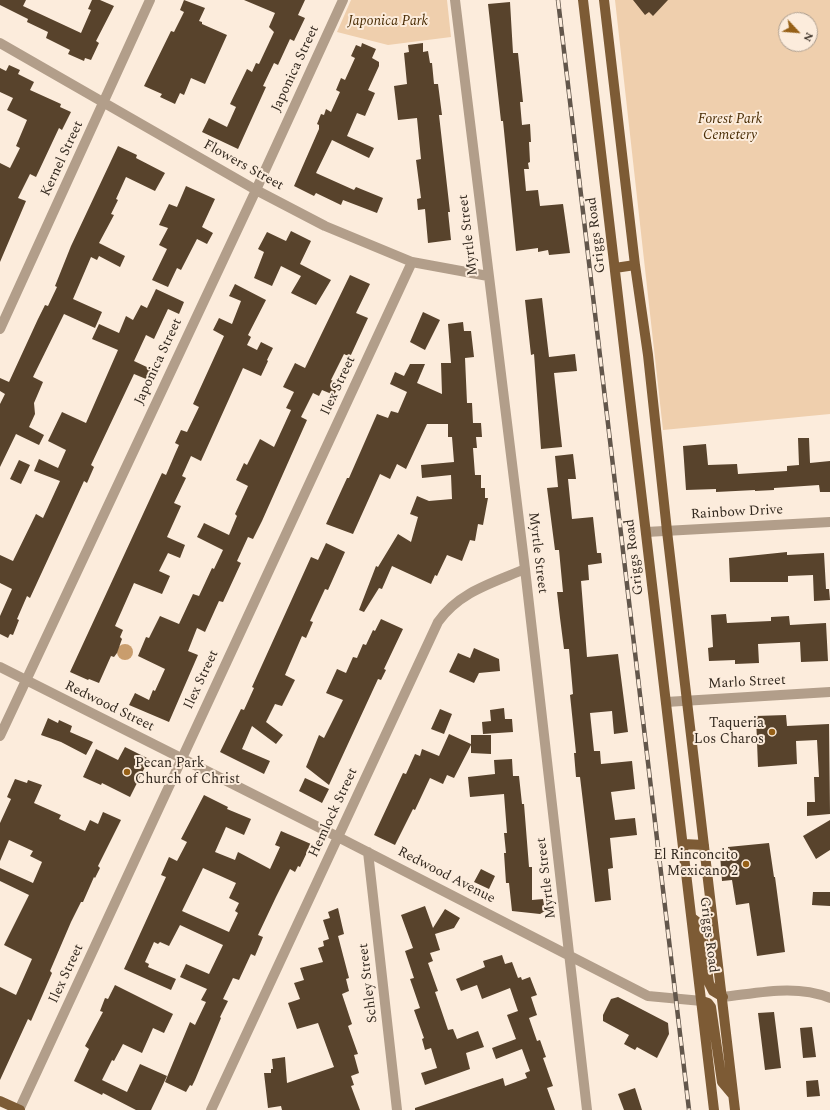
<!DOCTYPE html>
<style>
body{margin:0}
#map{position:relative;width:830px;height:1110px;overflow:hidden;background:#fcecdc;font-family:Spectral,serif}
canvas{display:block}
.north{position:absolute;left:778px;top:12px;width:40px;height:40px;box-sizing:border-box;background:#fcecdc;border:1px solid #ac9e90;border-radius:50%;rotate:116deg;font-size:11px;font-weight:700;line-height:16px;text-align:center;color:#33291f}
.north::after{content:'';display:block;margin:auto;width:14px;height:18px;background:#966017;clip-path:polygon(50% 0,100% 100%,50% 72%,0 100%)}
</style>
<div id="map">
<canvas width="830" height="1110"></canvas>
<div class="north">N</div>
</div>
<script>
const ctx = document.querySelector('canvas').getContext('2d');
ctx.lineJoin = 'round';
function paint(path, color) {
  ctx.fillStyle = color;
  ctx.fill(path, 'evenodd');
}
function trace(path, color, width, dash) {
  ctx.strokeStyle = color;
  ctx.lineWidth = width;
  ctx.lineCap = dash ? 'butt' : 'round';
  ctx.setLineDash(dash || []);
  ctx.stroke(path);
}
function label(font, color, halo, rows, align = 'center') {
  ctx.font = font + ' Spectral,serif';
  ctx.lineWidth = 4;
  ctx.setLineDash([]);
  ctx.textBaseline = 'middle';
  ctx.strokeStyle = halo;
  ctx.fillStyle = color;
  for (const [text, x, y, turn = 0] of rows) {
    ctx.save();
    ctx.translate(x, y);
    ctx.rotate((+turn || 0) * Math.PI / 180);
    ctx.textAlign = isNaN(turn) ? turn : align;
    if (halo) ctx.strokeText(text, 0, 0);
    ctx.fillText(text, 0, 0);
    ctx.restore();
  }
}
paint(new Path2D(`
 M351,0H447L451,37L388,45L337,32Z
 M615,0H830V414L663,430ZM786,20H810V44H786Z`), '#efcfad');
paint(new Path2D(`
 M117 652a8 8 0 1 1 16 0a8 8 0 1 1-16 0Z`), '#c99d6d');
paint(new Path2D(`
 M0,0H26L23,6L81,33L91,10L88,9L92,0H100L114,6L96,41L99,43L91,60L85,58L84,61L68,54L70,50L46,38L48,32L27,22L28,19L0,5Z
 M184,0L205,8L199,21L202,22V24L227,35L205,84L191,78L184,95L180,93L175,104L160,97L162,94L144,86L171,31L174,32L184,12L180,10Z
 M244,0H305L298,15L305,18L294,41L290,39L278,65L274,63L263,86L266,87L238,149L202,132L209,118L227,127L236,107L230,104L247,69L252,72L256,63L259,64L274,32L269,27L275,13Z
 M633,0H668L653,16L649,12L645,15Z
 M510,2L513,53H518L523,102H520L522,125L530,124L531,142H529L530,162L528,163L529,169H524L526,191L538,190L540,206L563,204L570,253L549,255L548,250L538,252V248L516,251L503,121H501L488,4Z
 M362,43L376,49L372,58L379,62V66L368,90L375,93L365,116L357,113L347,136L374,148L369,158L332,140L316,173L354,190L356,187L383,198L377,213L343,200L341,205L316,193L314,196L294,186L319,129V125L317,124L321,114L324,115L326,109L331,112L340,92L336,90L341,78L345,80L355,58L351,56L356,45L361,47Z
 M423,43V52L428,51L430,63H432L434,84H438L442,115H439L450,212H448L451,240L428,243L425,209L418,210L417,199L421,198L416,160L421,159L417,118L398,120L394,86L407,84L404,53L409,52L408,45Z
 M9,65L20,70L18,74L34,82L30,90L61,104L60,107L71,112L62,130L59,128L36,177L30,174L18,198L26,201L0,262V163L10,168L20,148L16,146L27,120L7,110L13,98L0,92V68L6,71Z
 M118,146L137,155L136,158L165,173L155,191L126,177L116,199L118,200L111,214L114,215L99,243L125,256L120,267L99,256L97,260L91,257L73,299L102,312L95,328L64,314L33,377L43,382L34,403L35,414L29,427L44,435L39,445L16,434L0,467V404L5,394L0,391V378L9,382L38,319L45,305L48,306L57,287L55,286L71,246Z
 M186,186L215,199L202,227L213,233L207,244L197,239L181,270L177,268L168,287L152,280L167,249L159,245L168,228L159,225L169,204L177,207Z
 M291,231L311,241L300,264L331,280L316,305L291,293L301,276L281,266L272,286L254,278L264,252L258,249L267,232L286,241Z
 M350,275L370,284L356,313L368,318L350,357L344,354L331,380L340,384L334,395L322,390L319,396L313,393L301,417L307,420L262,521L253,539L248,537L237,561L241,563L223,602L219,601L205,632L197,628L188,651L198,655L169,722L129,705L135,693L149,700L153,690L155,691L165,669L138,656L146,637L149,638L160,616L179,624L193,594L199,596L212,568L214,569L223,550L197,537L204,523L229,535L237,516L235,514L248,486L236,480L244,463L247,465L260,439L274,447L291,410L286,408L294,392L283,387L295,363L305,368Z
 M235,284L266,300L248,335L251,337L247,345L257,350L261,342L273,348L267,360L268,361L261,376L243,368L201,461L191,456L182,476L186,478L174,503L181,506L167,537L185,545L180,558L168,553L159,571L170,576L162,594L134,583L115,626L123,630L120,637L122,639L117,653L114,657L111,656L99,683L89,679L88,680L70,672L162,473L166,475L175,454L179,445L175,443L181,430L187,432L199,407L193,404L224,336L213,330L219,318L232,324L241,301L229,296Z
 M156,289L184,302L179,314L168,309L154,339L146,335L134,361L151,369L146,379L134,374L91,465L94,467L87,483L84,481L30,598L27,596L17,619L19,620L13,635L10,634L8,638L0,634V616L12,589L0,583V555L13,561L36,514L43,518L60,481L34,471L39,459L58,468L66,450L48,441L62,412L86,423L118,350L92,339L99,324L119,333L126,316L133,320L141,305L147,308Z
 M542,298L549,357L575,354L577,371L554,373L562,447L541,449L534,354L531,355L525,300Z
 M423,312L440,320L425,350L410,342Z
 M463,322L464,331H471L474,357L465,358L467,403H472L473,423H481L482,437H476L477,448H473L475,475H481V488H485V498H488L483,525L478,524L475,541L470,540L462,561L447,555L437,576L435,575L431,584L392,566L382,589L379,588L364,612L359,610L376,566L378,567L398,534L411,542L418,517L410,514L417,496L429,501L452,499L451,475L422,478L421,465L454,462L452,437H448V424H427L406,469L397,464L390,479L380,474L353,534L326,524L347,478H349L377,414L388,418L391,411L398,413L407,392L390,384L395,372L404,376L410,364H425L417,383L442,394L441,363H451L448,324Z
 M798,438H809L810,463L830,461V492H820L819,485L774,488V490L755,491V490L716,492V489L686,490L683,446L706,444L708,465L737,464L738,474L787,471V466L799,465Z
 M573,454L576,479H568L572,519L593,517L597,553H601L602,563L588,565L589,580L581,581L587,657L618,654L628,732L614,734L612,711L590,713L594,751H600L601,764L632,761L635,789L611,792L615,820L635,818L637,835L610,838L613,868L608,869L611,900L595,902L580,777H576L574,753H576L570,695L573,694L569,649H564L560,618L557,592H563L559,550H555L547,488L558,487L555,456Z
 M19,460L30,465L21,484L10,479Z
 M326,543L345,552L328,590L325,589L310,621L313,622L306,638L302,636L285,675L295,680L282,706L275,704L266,722L283,735L276,744L252,726L242,749L270,761L264,774L220,752L241,709L244,710L254,688L252,687L311,557L318,560Z
 M787,552V555L824,553L826,589H829L830,600L814,601L813,575L788,576V582H730L729,558Z
 M726,614L727,623L771,621V617L789,616L790,625L826,623L828,661L801,662L800,642L758,644L759,663L735,664V660L709,661L708,648L713,647L711,615Z
 M381,619L403,629L384,669L386,670L381,680L378,679L329,785L306,767L319,735L324,738L343,700L326,693L337,669L346,673L353,657L357,658L363,644L366,645L373,630L375,631Z
 M474,648L499,659L500,671L479,673L474,683L449,672L458,653L470,658Z
 M504,708L505,719H512L513,732L483,734L482,722L491,721L490,710Z
 M440,709L452,714L444,734L431,729Z
 M786,715L787,726L829,724L830,814L807,816V802H815L814,777H819L817,740L796,741L797,764L758,767L756,716Z
 M48,718L58,723L59,720L72,726L70,732L93,742L86,755L61,742L41,735Z
 M449,734L471,744V735H491V754L471,753V745L454,778L447,775L443,784L430,778L415,810L413,809L395,845L374,835L403,773L406,774L415,754L420,756L422,749L439,756Z
 M125,747L149,759L130,797L102,783L101,785L83,777L96,749L118,760Z
 M512,759L513,776H519L522,804H524L529,867H532V900L543,899L545,911L540,914L512,911L509,883H506L504,853H506L504,833H507L504,794L470,797L468,777L495,774L494,760Z
 M305,778L329,789L322,803L299,791Z
 M15,779L27,783L28,780L42,785L34,803L61,815L59,819L85,831L90,820L98,824L103,812L121,820L98,866L100,868L95,878L94,877L83,902H81L71,922L50,971L52,973L31,1021L28,1019L0,1080V987L16,995L32,959L4,945L29,895L0,881V868L33,883L42,862L30,856L33,851L9,840L0,861V823L11,799L7,797Z
 M204,795L228,807L227,809L251,819L244,835L226,827L215,852L235,860L238,852L270,869L280,847L275,845L281,831L311,844L300,867L298,866L295,872L290,869L276,897L258,935L263,937L255,956L251,954L239,980L233,978L223,999L228,1001L220,1017L221,1018L195,1080L192,1086L190,1085L186,1092L165,1082L190,1022L195,1025L206,1002L201,1000L207,989L180,977L186,964L209,974L223,945L180,925L169,946L160,942L158,944L154,942L145,962L149,964L148,967L176,979L171,990L124,969L166,877L161,875L169,857L177,861L187,842L181,839ZM203,868L236,883L229,898L239,903L235,911L238,913L229,932L182,911Z
 M830,820V850L816,859L803,836Z
 M769,843L774,877H775L785,952L757,956L749,903L736,905L732,880L722,881L720,854L728,853V847Z
 M481,869L495,876L489,889L474,882Z
 M813,892H830V906L812,905Z
 M425,906L433,928L445,909L460,918L454,928L435,934L440,950L430,953L433,961L428,963L438,991L435,992L448,1030L453,1029L457,1039L478,1031L484,1047L466,1053L470,1069L425,1085L421,1073L437,1068L431,1048L425,1050L422,1039L424,1038L414,1010L420,1008L410,979L414,978L405,951L413,948L401,915Z
 M338,908L344,934L338,936L349,978L346,979L349,991L342,994L352,1024L348,1026L358,1054L354,1055L359,1073L351,1076L354,1085L351,1086L360,1110H282L281,1106L268,1108L264,1073H271V1069H273L272,1059L285,1057L287,1083L334,1067L318,1023L297,1029L288,1003L300,999L294,983L304,980L300,968L323,962L318,948L324,946L323,941L329,939L323,920L330,918L328,912Z
 M502,955L505,964L512,962L518,978L521,977L522,980L530,977L537,995L531,997L537,1015L529,1018L537,1041L540,1040L546,1057L543,1058L553,1086L547,1088L555,1110H415V1108L503,1078L505,1086L527,1078L525,1073L530,1071L522,1049L496,1059L492,1048L516,1039L507,1015L518,1011L510,988L482,999L477,985L461,991L456,979L485,967L483,961Z
 M115,985L173,1014L164,1033L153,1028L142,1053L123,1044L114,1061L112,1060L102,1080L127,1092L140,1064L167,1076L151,1110H136L103,1093L102,1095L74,1081L89,1049L85,1046L103,1012L100,1011L105,998L108,999Z
 M618,997L668,1023L669,1034L657,1058L637,1047L635,1050L624,1044L629,1035L603,1021V1015L611,999Z
 M774,1012L781,1068L765,1070L758,1013Z
 M812,1027L816,1057L803,1058L800,1028Z
 M818,1080L820,1096L807,1097L806,1081Z
 M635,1088L642,1110H624L618,1094Z`), '#58432c');
trace(new Path2D(`
 M455,0L525,569L587,1110
 M0,43L256,190L325,226L412,262L488,276
 M0,329L150,0
 M646,532L830,522
 M0,667L338,837L648,996L702,1001
 M666,702L830,692
 M0,736L256,190L343,0
 M368,852L397,1110
 M723,997C759,993 796,984 830,998
 M19,1110L412,262
 M211,1110L438,622C459,592 492,583 525,569`), '#b29e8a', 10);
trace(new Path2D(`
 M583,0L714,1110
 M604,0L635,265L648,355L667,531L735,1110
 M615,268L635,265
 M683,844L704,845
 M692,918L701,925L709,983L713,991L723,997
 M702,1001L708,1003L711,1007L722,1082L733,1095
 M0,1101L20,1110`), '#7d5b35', 10);
const rail = new Path2D(`
 M558,0L689,1110`);
trace(rail, '#62564b', 4.5);
trace(rail, '#fcecdc', 3, [9]);
for (const [x, y, r, color] of [
 [772,732,4,"#966017"],
 [127,772,4,"#966017"],
 [746,864,4,"#966017"]
]) {
  const dot = new Path2D();
  dot.arc(x, y, r, 0, 2 * Math.PI);
  ctx.fillStyle = color;
  ctx.fill(dot);
  trace(dot, '#fcecdc', 1.5);
}
label('italic 14px', '#492c04', '#fcecdc', [
 ["Japonica Park",388,22],
 ["Forest Park",730,120],
 ["Cemetery",730,136]
]);
label('14px', '#33291f', '#fcecdc', [
 ["Japonica Street",296,69,-65],
 ["Kernel Street",63,159,-65],
 ["Flowers Street",243,166,29],
 ["Myrtle Street",469,235,-97],
 ["Griggs Road",597,235,-97],
 ["Japonica Street",159,362,-65],
 ["Ilex Street",339,386,-65],
 ["Rainbow Drive",737,513,-3],
 ["Myrtle Street",537,553,83],
 ["Griggs Road",635,557,-97],
 ["Ilex Street",202,680,-65],
 ["Marlo Street",747,683,-3],
 ["Redwood Street",109,707,26],
 ["Hemlock Street",334,813,-65],
 ["Redwood Avenue",446,876,27],
 ["Myrtle Street",547,878,-97],
 ["Griggs Road",708,935,83],
 ["Ilex Street",67,974,-65],
 ["Schley Street",369,983,-97]
]);
label('14px', '#33291f', '#fcecdc', [
 ["Taqueria",764,724],
 ["Los Charos",764,740],
 ["Pecan Park",135,764,"left"],
 ["Church of Christ",135,780,"left"],
 ["El Rinconcito",738,856],
 ["Mexicano 2",738,872]
], 'right');
</script>
